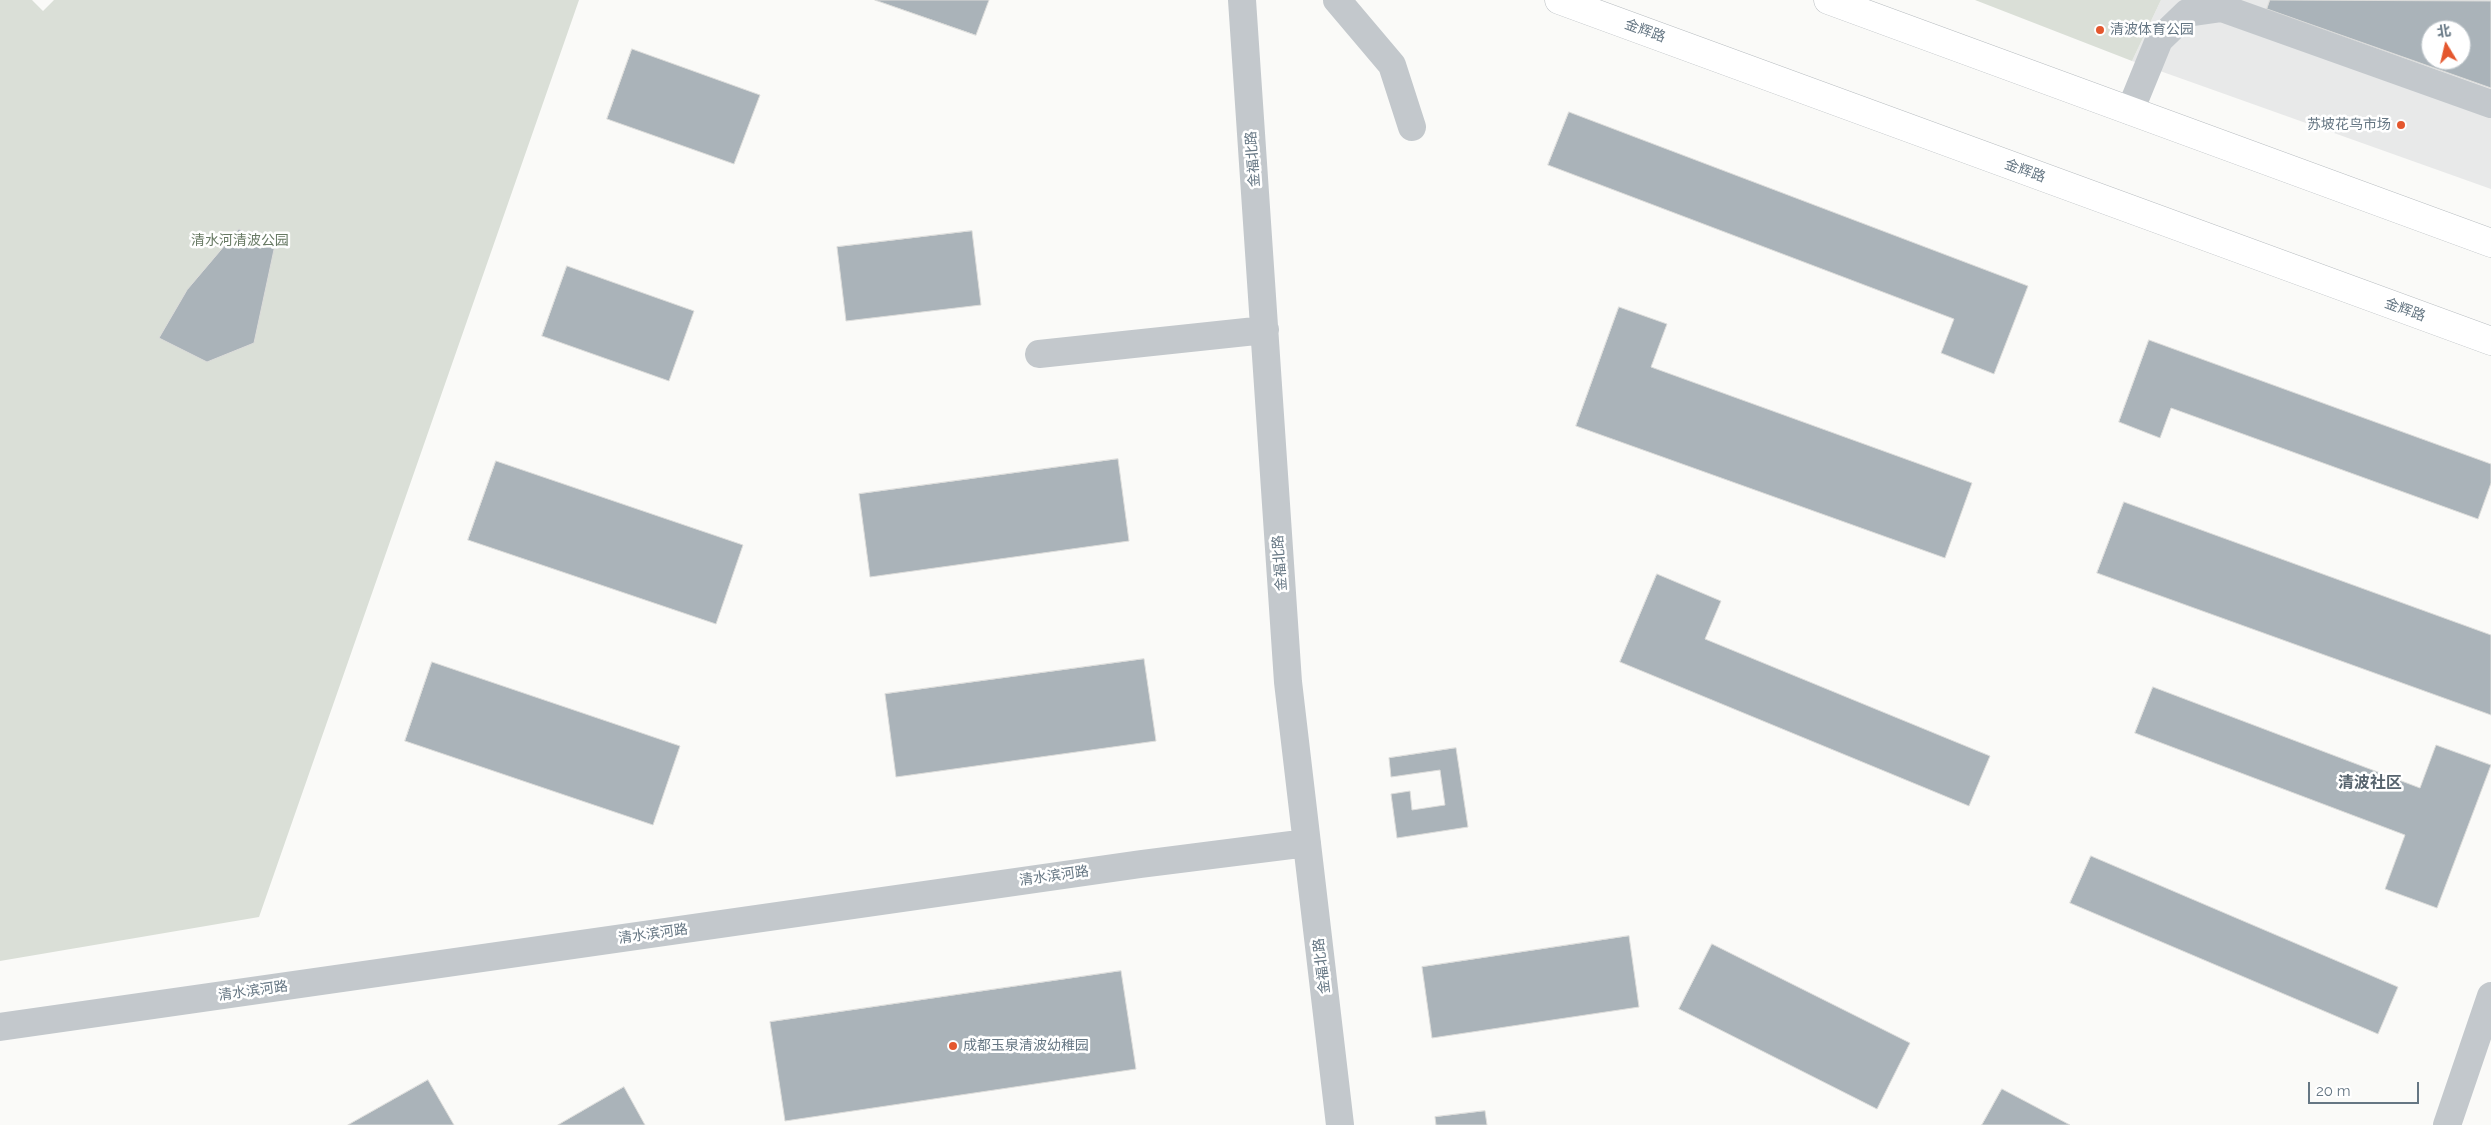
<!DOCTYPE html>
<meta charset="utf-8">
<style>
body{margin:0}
#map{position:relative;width:2491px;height:1125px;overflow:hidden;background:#fafaf8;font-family:Raleway,"Noto Sans SC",sans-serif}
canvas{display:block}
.north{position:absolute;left:2421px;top:20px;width:50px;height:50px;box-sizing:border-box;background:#fff;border:1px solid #c1c8cd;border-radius:50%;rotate:351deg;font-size:14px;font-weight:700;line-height:20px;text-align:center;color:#657683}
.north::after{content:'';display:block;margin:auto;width:18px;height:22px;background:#e4572e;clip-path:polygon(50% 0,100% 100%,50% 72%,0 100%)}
.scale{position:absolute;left:2308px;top:1082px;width:111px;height:22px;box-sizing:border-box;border:2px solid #657683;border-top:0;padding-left:6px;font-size:15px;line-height:18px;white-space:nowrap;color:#657683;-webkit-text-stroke:4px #fff;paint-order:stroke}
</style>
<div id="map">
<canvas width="2491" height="1125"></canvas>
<div class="north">北</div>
<div class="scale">20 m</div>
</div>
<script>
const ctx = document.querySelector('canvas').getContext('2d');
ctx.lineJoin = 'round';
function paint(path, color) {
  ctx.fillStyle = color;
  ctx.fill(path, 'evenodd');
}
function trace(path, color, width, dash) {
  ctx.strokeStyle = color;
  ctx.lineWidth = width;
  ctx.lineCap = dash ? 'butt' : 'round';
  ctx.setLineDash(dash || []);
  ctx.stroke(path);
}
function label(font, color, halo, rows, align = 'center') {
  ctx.font = font + ' Raleway,"Noto Sans SC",sans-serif';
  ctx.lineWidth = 5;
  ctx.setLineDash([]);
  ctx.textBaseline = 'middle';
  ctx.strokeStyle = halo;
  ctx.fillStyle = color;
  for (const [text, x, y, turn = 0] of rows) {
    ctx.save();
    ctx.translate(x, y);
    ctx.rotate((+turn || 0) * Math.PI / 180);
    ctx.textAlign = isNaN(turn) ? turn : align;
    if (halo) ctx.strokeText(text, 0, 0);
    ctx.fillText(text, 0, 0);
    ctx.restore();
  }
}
paint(new Path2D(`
 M2161,0H2491V189L2132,61ZM2431,30H2461V60H2431Z`), '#e8e9e9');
paint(new Path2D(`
 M0,0H32L43,11L54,0H579L259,917L0,961Z
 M1975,0H2161L2132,61Z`), '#dadfd7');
const building = new Path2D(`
 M875,0H989L976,35Z
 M2270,0L2491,1V88L2267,9ZM2431,30H2461V60H2431Z
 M632,49L760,95L734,164L607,119Z
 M1569,112L2028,286L1994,374L1941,353L1954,319L1548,165Z
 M239,229L275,245L254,343L207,362L159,338L187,290Z
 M972,231L981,305L846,321L837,247Z
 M567,266L694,311L669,381L542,336Z
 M1619,307L1667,324L1651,367L1972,483L1945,558L1576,426Z
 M2149,340L2491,464V483L2478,519L2171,408L2160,438L2119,422Z
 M1118,459L1129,541L870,577L859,494Z
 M496,461L743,545L716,624L468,540Z
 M2124,502L2491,635V715L2097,573Z
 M1657,574L1721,601L1705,639L1990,756L1969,806L1620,662Z
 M1144,659L1156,741L896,777L885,694Z
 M432,662L680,746L653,825L405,741Z
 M2153,687L2420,788L2436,745L2491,765L2437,908L2385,889L2405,835L2135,733Z
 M1456,748L1468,827L1397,838L1391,794L1410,791L1412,810L1445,805L1440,770L1391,777L1389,758Z
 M2091,856L2398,987L2378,1034L2070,903Z
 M1629,936L1639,1007L1432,1038L1422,967Z
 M1712,944L1910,1043L1877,1109L1679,1009Z
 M1121,971L1136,1069L785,1121L770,1022Z
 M428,1080L454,1125H348Z
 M624,1087L645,1125H558Z
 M2002,1089L2070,1125H1982Z
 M1485,1111L1487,1125H1436L1435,1117Z`);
paint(building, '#aab3b9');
trace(building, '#dcdcda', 1);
const major = new Path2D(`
 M1559,0L2491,341
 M1828,0L2491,243`);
trace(major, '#b5babe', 29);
trace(new Path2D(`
 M1242,0L1288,682L1340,1125
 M1337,0L1392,65L1412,127
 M2130,111L2159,40L2187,13L2222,8L2491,104
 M1039,354L1265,330
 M0,1027L1141,864L1307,843
 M2447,1125L2491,996`), '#c3c8cc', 28);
trace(major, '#fff', 28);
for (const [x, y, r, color] of [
 [2100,30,5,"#e4572e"],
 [2401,125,5,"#e4572e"],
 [953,1046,5,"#e4572e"]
]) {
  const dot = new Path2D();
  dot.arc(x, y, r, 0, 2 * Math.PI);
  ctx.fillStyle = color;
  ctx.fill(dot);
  trace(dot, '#fff', 2);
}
label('14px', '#657683', '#fff', [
 ["清波体育公园",2110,30],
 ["苏坡花鸟市场",2391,125,"right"],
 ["成都玉泉清波幼稚园",963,1046]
], 'left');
label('14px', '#657683', '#fff', [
 ["金辉路",1645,31,20],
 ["金福北路",1253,159,-94],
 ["金辉路",2025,171,20],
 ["金辉路",2405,310,20],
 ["金福北路",1280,563,-94],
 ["清水滨河路",1054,876,-8],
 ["清水滨河路",653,934,-8],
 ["金福北路",1322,966,-97],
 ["清水滨河路",253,991,-8]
]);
label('14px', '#687a64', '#fff', [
 ["清水河清波公园",240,241]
]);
label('bold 16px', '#57646e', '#fff', [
 ["清波社区",2370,783]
]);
</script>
